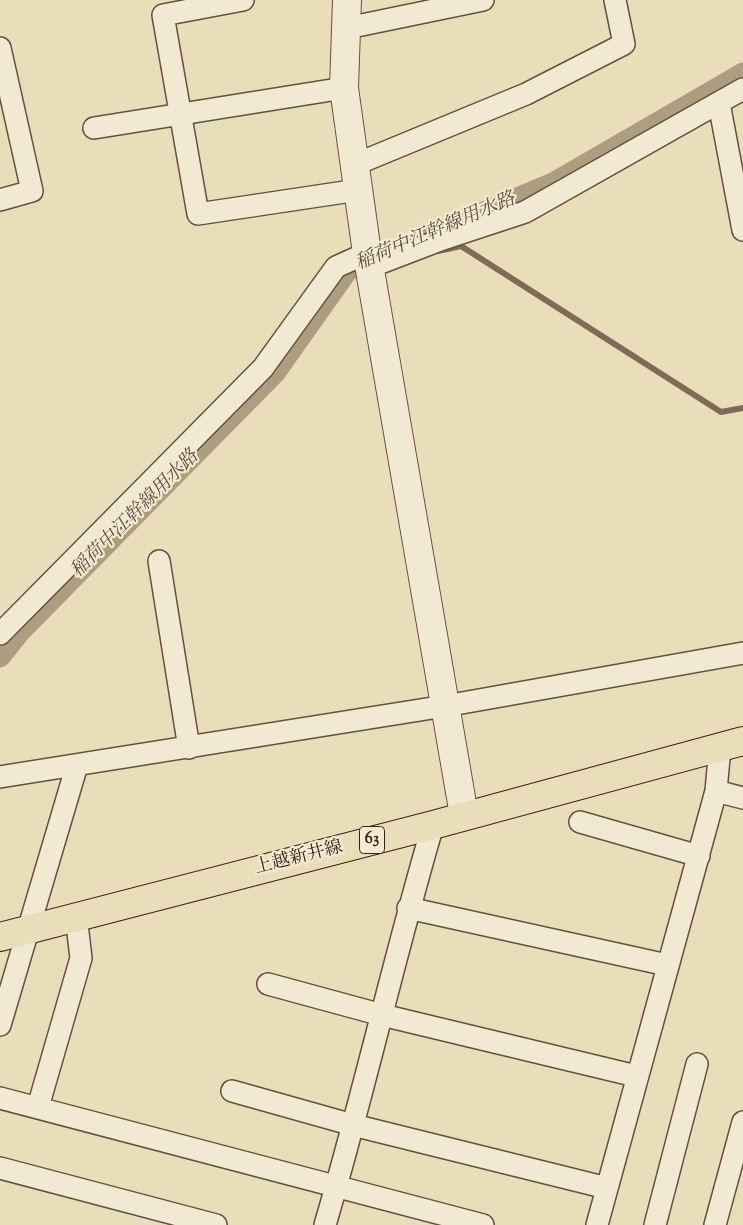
<!DOCTYPE html>
<meta charset="utf-8">
<style>
body{margin:0}
canvas{display:block;background:#eaddb9}
</style>
<canvas width="743" height="1225"></canvas>
<script>
const ctx = document.querySelector('canvas').getContext('2d');
ctx.lineJoin = 'round';
function trace(path, color, width, dash) {
  ctx.strokeStyle = color;
  ctx.lineWidth = width;
  ctx.lineCap = dash ? 'butt' : 'round';
  ctx.setLineDash(dash || []);
  ctx.stroke(path);
}
function label(font, color, halo, rows, align = 'center') {
  ctx.font = font + ' "Sorts Mill Goudy","Noto Serif JP",serif';
  ctx.lineWidth = 4.5;
  ctx.setLineDash([]);
  ctx.textBaseline = 'middle';
  ctx.strokeStyle = halo;
  ctx.fillStyle = color;
  for (const [text, x, y, turn = 0] of rows) {
    ctx.save();
    ctx.translate(x, y);
    ctx.rotate((+turn || 0) * Math.PI / 180);
    ctx.textAlign = isNaN(turn) ? turn : align;
    if (halo) ctx.strokeText(text, 0, 0);
    ctx.fillText(text, 0, 0);
    ctx.restore();
  }
}
trace(new Path2D(`
 M438,251L461,246L721,412L743,408`), '#7d6d56', 6);
trace(new Path2D(`
 M427,236L553,183L743,73
 M0,657L20,632L275,373L348,270L369,261`), '#ad9e81', 21);
const minor = new Path2D(`
 M243,0L163,15L198,214L358,190
 M347,28L483,0
 M0,48L32,191L0,200
 M719,103L743,230
 M94,128L344,88
 M354,165L526,94L624,44L615,0
 M370,267L443,239L525,212L743,89
 M159,561L189,748
 M0,634L263,368L336,267L367,253
 M720,747L716,791L743,798
 M0,777L445,706L743,653
 M580,822L699,856
 M408,908L667,965
 M268,984L382,1015L636,1076
 M0,1025L77,765
 M232,1091L353,1125L607,1188
 M0,1098L483,1225
 M38,1107L81,958L76,916
 M0,1168L216,1225
 M325,1225C364,1093 394,957 433,825
 M597,1225L716,791
 M655,1225L697,1064
 M715,1225L743,1122`);
const tertiary = new Path2D(`
 M347,0L344,88L367,253L464,815`);
const primary = new Path2D(`
 M0,937L433,825L743,741`);
trace(minor, '#63523e', 24);
trace(tertiary, '#63523e', 30);
trace(primary, '#362315', 30);
trace(minor, '#f1e9d2', 21);
trace(tertiary, '#f1e9d2', 28);
trace(primary, '#eaddb9', 28);
for (const [x, y, w] of [
 [372,840,25]
]) {
  const box = new Path2D();
  box.roundRect(x - w / 2, y - 13.5, w, 27, 4);
  ctx.fillStyle = '#f1e9d2';
  ctx.fill(box);
  trace(box, '#362315', 1);
}
label('bold 16px', '#362315', null, [
 ["63",372,840]
]);
label('18px', '#362315', '#f1e9d2', [
 ["上越新井線",299,859,-14]
]);
label('italic 19px', '#604e3b', '#f1e9d2', [
 ["稲荷中江幹線用水路",436,233,-23],
 ["稲荷中江幹線用水路",136,515,-45]
]);
</script>
